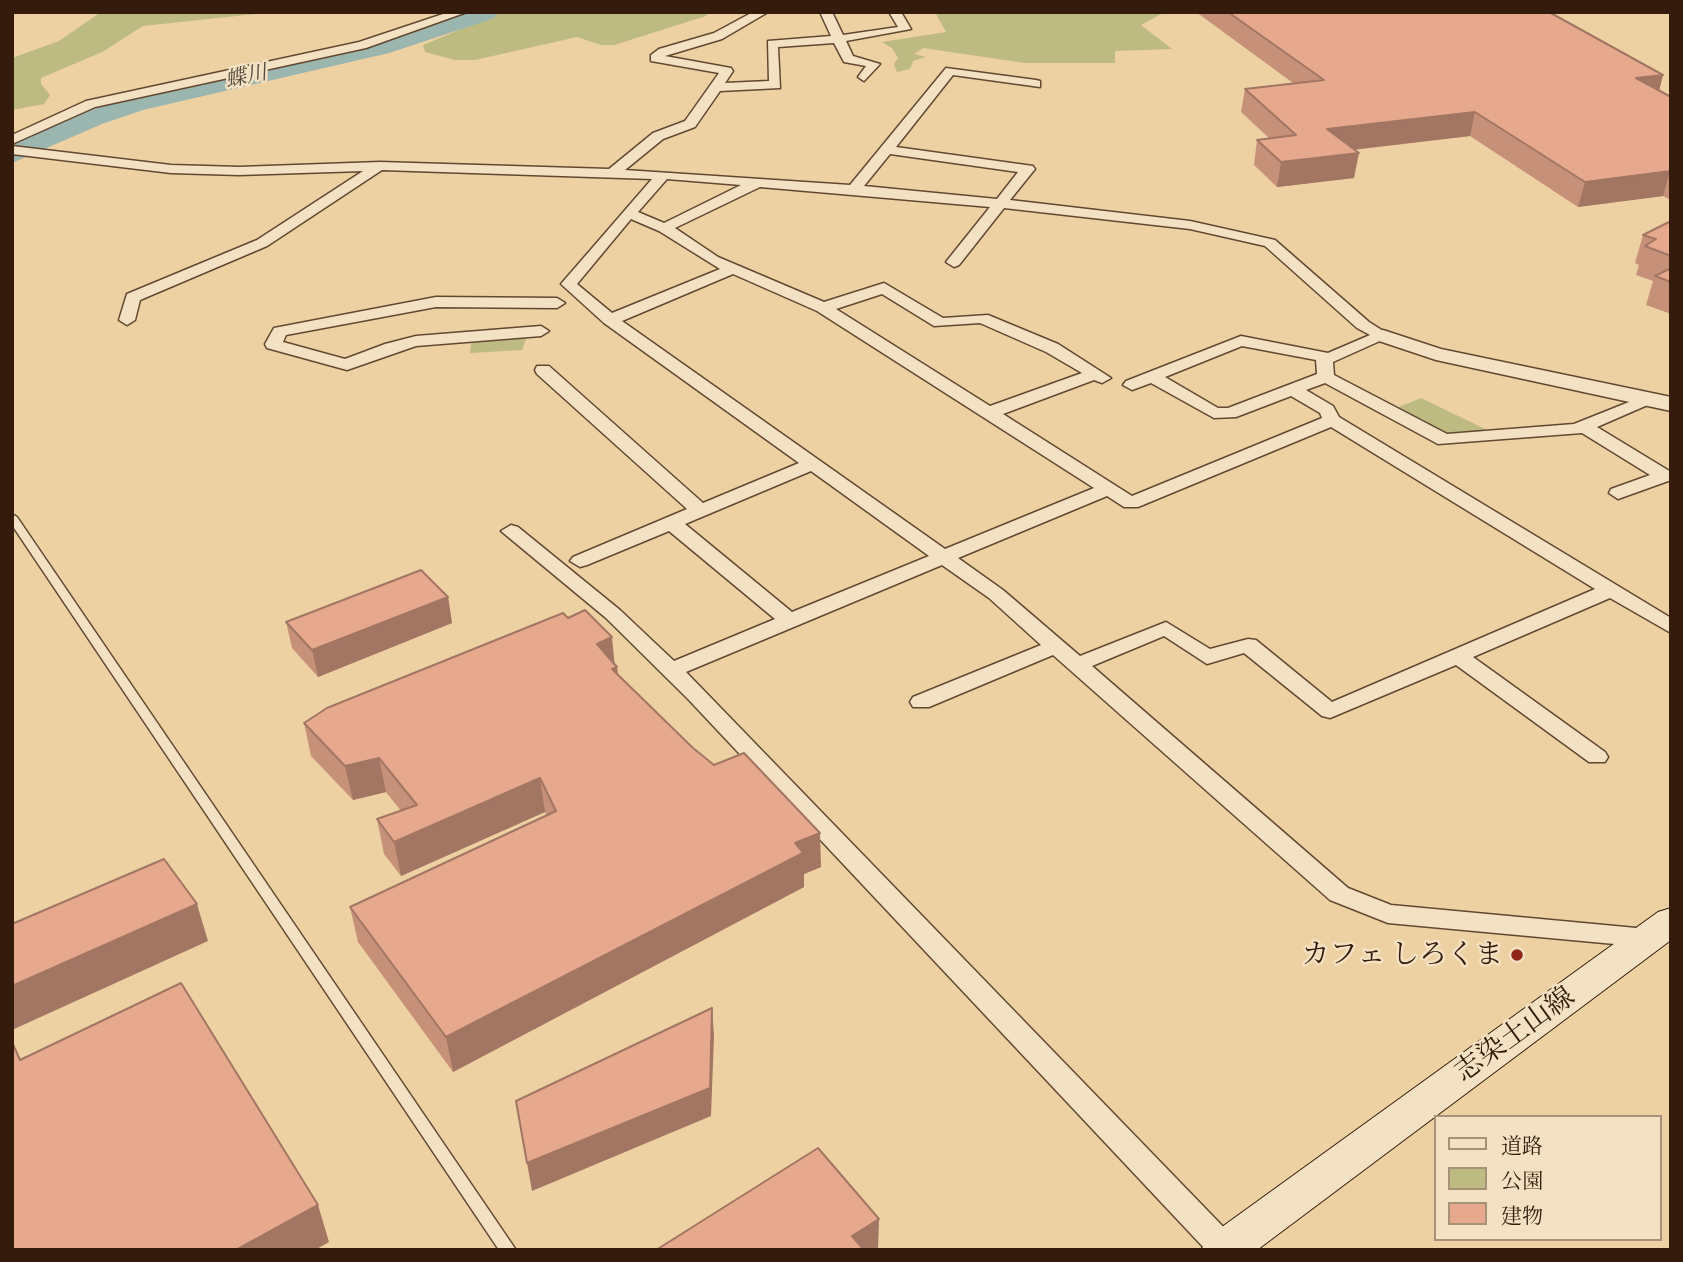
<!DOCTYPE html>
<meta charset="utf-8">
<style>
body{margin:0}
#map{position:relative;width:1683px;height:1262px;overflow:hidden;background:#edd1a3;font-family:"EB Garamond","Noto Serif JP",serif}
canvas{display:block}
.frame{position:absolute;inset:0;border:14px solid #341b0b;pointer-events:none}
.legend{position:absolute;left:1434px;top:1115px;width:228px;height:126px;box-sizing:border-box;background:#f3e1c3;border:2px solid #a79279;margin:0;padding:9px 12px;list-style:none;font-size:21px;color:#341b0b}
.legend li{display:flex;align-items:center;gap:14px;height:35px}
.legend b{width:35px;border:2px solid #a79279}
</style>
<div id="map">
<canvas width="1683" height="1262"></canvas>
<div class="frame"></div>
<ul class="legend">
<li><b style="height:9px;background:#f3e1c3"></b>道路</li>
<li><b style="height:19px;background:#bdba82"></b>公園</li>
<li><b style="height:19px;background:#e7a98d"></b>建物</li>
</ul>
</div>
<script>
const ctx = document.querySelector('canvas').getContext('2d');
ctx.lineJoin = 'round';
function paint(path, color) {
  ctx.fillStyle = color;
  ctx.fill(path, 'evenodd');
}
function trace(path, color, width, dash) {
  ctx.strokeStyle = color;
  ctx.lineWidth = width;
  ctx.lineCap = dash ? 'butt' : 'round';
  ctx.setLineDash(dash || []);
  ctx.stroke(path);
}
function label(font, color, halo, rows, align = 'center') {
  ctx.font = font + ' "EB Garamond","Noto Serif JP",serif';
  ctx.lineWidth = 5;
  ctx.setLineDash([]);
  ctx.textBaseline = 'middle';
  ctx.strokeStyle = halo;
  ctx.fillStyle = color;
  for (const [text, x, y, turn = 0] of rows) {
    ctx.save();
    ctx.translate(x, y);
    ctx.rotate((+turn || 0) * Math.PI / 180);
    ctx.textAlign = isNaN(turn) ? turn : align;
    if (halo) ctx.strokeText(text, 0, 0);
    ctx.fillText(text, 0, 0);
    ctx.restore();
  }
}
paint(new Path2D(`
 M101,12H274L143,26L102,52L41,78V84L50,95L44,104L12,110V58L59,41Z
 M502,12H709L706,16L614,45H601L577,37L475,60H455L425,52L423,45Z
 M935,12H1165L1141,25L1172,49L1115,51V63H1025L923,48L914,54L926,57L913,61L910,69L897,72L894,64L898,58L892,48L882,42L946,32Z
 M519,335L526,339L522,350L470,353L472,337Z
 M1421,398L1487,430L1443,435L1394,409Z`), '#bdba82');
paint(new Path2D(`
 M460,12H498L494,18L477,24L389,53L143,110L102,124L12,163V141C152,70 313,65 460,12Z`), '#9bb5af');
const service = new Path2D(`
 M12,514L17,517L516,1250H499L12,525Z`);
const minor = new Path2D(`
 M449,12H467L366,48L95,107L12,144V135L86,101L359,42Z
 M753,12H768L722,39L665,56L731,68L733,71L725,83L769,81L768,41L831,36L820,12H832L843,35L898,27L889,12H901L911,29L846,41L853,56L880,64L864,81L858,77L866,66L844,62L834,43L778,47L780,88L720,91L695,127L663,139L625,170L850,185L946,68L1036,80L1040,81V87L953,75L896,147L1033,166L1035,169L1010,200L1190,221L1275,240L1369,322L1391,336L1333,362L1334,375L1447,434L1574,424L1644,396H1656L1659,400L1597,427L1671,472V480L1618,499L1609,493L1611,489L1650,475L1582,433L1438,444L1325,383L1306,390L1333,406L1339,417L1671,618V633L1610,598L1473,657L1605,752L1608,757L1605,762H1589L1456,665L1330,718L1322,716L1244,653L1207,664L1164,636L1092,666L1348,888L1391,905L1647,929L1656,931L1660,938L1656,945L1647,947L1388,923L1330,900L1053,655L929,707H913L910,702L913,697L1041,645L989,598L942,565L686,672L1236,1240L1240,1250H1206L688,699L606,618L501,531L511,525L518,527L620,610L674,661L775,619L669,531L587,565L580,567L570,561L573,557L687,509L537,374L535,370L537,366H549L703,503L799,463L604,323L561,284L652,179L382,170L267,246L140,300L135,320L127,325L119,320L127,294L257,240L363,171L239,175L171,173L12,154V146L171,165L239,167L380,162L609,169L653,133L685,121L719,73L651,61V55L659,49L714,33ZM890,154L1018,172L997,199L864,186ZM667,179L741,185L664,223L638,212ZM760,187L990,207L946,262L954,267L959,265L1004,208L1190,229L1265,246L1357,328L1370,335L1328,353L1241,336L1126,381L1123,385L1132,390L1151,383L1214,418L1236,417L1291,396L1320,413L1322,418L1132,496L1003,414L1094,380L1102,383L1111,378L1058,344L988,315L943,318L884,283L824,302L718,257L675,228ZM631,219L659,231L720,269L612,313L577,284ZM733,274L817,311L1094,488L945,549L622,321ZM882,294L934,326L980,323L1046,352L1082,373L990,406L836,309ZM1242,346L1316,360L1317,374L1228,408H1218L1165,377ZM1331,427L1595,589L1332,702L1256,640L1248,639L1210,649L1166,622L1080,656L1003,590L958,558L1107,496L1124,507H1138ZM811,471L929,556L792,612L685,524Z
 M436,297L557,298L565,303L557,308L436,307L286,335L283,342L345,359L385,344L416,336L541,326L549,331L541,336L416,346L347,370L267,348L265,344L274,328Z`);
const tertiary = new Path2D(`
 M1383,330L1441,349L1671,397V411L1436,360L1376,340L1373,336Z`);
const secondary = new Path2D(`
 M1671,908V940L1257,1250H1201L1208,1237L1658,912Z`);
trace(service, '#624831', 3);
trace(minor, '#624831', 3);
trace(tertiary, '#624831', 3);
trace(secondary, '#341b0b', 2);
paint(service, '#f3e1c3');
paint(minor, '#f3e1c3');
paint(tertiary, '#f3e1c3');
paint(secondary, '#f3e1c3');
paint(new Path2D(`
 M1196,12H1552V14L1663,75L1659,91L1671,97V200L1663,196L1578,207L1470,136L1354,150V178L1277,187L1254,165L1257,140L1270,139L1241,112L1245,89L1293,83Z
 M1671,221V314L1646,305L1653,281L1636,275L1639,265L1635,263L1643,235Z
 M448,597L452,623L318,677L292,648L286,622Z
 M615,664L617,667L618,675L693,748L821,867L804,874V887L453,1072L358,942L350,907L547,816L545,812L401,876L384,854L377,819L401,811L386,792L353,800L311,756L304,723Z`), '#c79179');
paint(new Path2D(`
 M1663,75L1657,98L1636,78Z
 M1475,112L1470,136L1323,153L1327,129Z
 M1359,153L1354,178L1277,187L1281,162Z
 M1670,171L1663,196L1578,207L1585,182Z
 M448,597L452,623L318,677L312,650Z
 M612,637L615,668L617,667L620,701L597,644Z
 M379,758L386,792L353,800L345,766Z
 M540,778L545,812L401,876L394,842Z
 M820,833L821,867L804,874V887L453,1072L446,1037L795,843Z
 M197,904L208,941L12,1030V986Z
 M712,1008L714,1036L711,1116L532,1191L527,1163Z
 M318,1205L329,1242L315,1250H236Z
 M879,1219L878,1250H852V1236Z`), '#a27663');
const building = new Path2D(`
 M1228,12H1549L1663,75L1636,78L1671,97V171L1585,182L1475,112L1327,129L1359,153L1281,162L1257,140L1296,135L1245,89L1324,80Z
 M1671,221V256L1645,246L1656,239L1643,235Z
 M1671,268V282L1655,276Z
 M421,570L448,597L312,650L286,622Z
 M585,610L612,637L597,644L617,667L612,669L693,748L714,765L744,753L820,833L795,843L803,853L446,1037L350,907L556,811L540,778L394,842L377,819L417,805L379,758L345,766L304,723L327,708L563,613L568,618Z
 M164,859L197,904L12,986V924Z
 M181,983L318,1205L236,1250H12V1042L20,1060Z
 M712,1008L710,1088L527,1163L516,1101Z
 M818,1148L879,1219L852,1236L864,1250H656Z`);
paint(building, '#e7a98d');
trace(building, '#a27663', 2);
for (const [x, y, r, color] of [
 [1517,955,7,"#8f2418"]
]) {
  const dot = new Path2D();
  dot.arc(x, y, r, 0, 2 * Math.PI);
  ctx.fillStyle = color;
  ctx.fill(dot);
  trace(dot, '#f3e1c3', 2.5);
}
label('italic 21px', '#53493c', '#f3e1c3', [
 ["蝶川",246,77,-12]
]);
label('28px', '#341b0b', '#f3e1c3', [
 ["カフェ しろくま",1503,955]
], 'right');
label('28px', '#341b0b', '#f3e1c3', [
 ["志染土山線",1515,1035,-36]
]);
</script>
